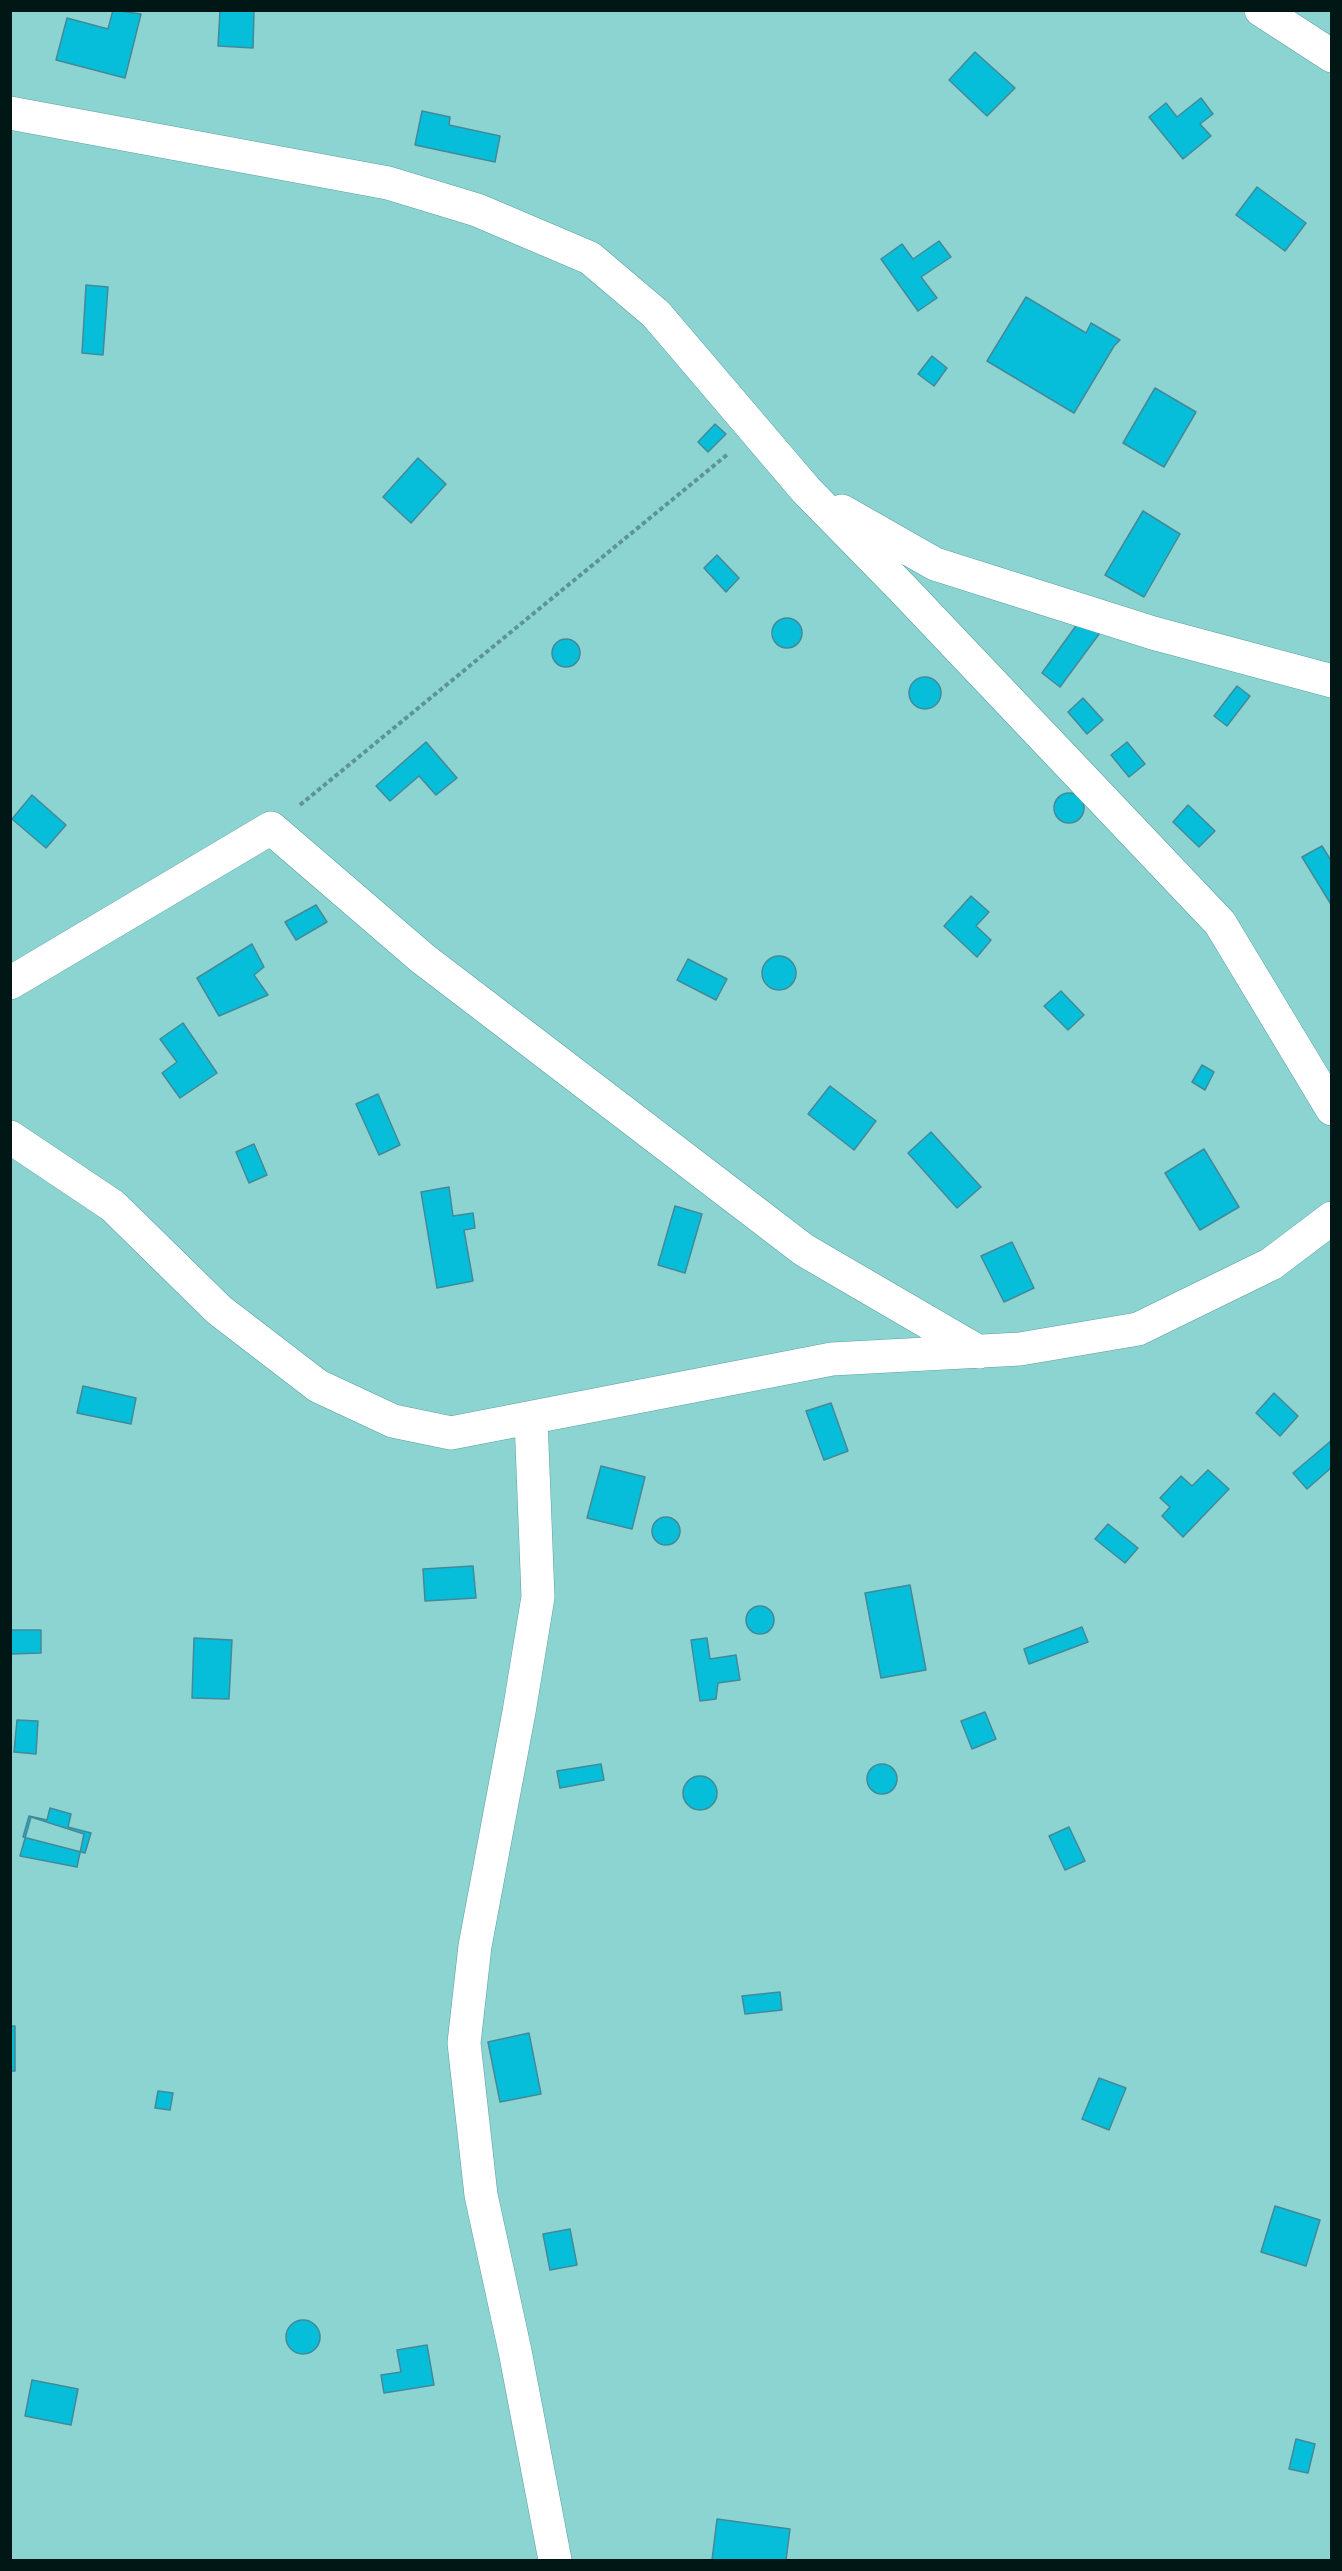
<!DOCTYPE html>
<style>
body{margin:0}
#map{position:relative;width:1342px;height:2571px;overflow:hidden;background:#8bd4d2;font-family:Commissioner,sans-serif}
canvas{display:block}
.frame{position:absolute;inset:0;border:12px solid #001716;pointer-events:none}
</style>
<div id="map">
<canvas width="1342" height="2571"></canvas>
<div class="frame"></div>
</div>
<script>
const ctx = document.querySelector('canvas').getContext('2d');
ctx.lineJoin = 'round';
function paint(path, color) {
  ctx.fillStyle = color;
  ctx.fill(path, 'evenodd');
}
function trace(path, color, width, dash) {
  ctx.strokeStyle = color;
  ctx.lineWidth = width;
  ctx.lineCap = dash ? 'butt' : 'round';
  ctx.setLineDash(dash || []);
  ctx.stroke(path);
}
const building = new Path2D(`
 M113,10L141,14L125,78L56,60L67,18L108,29Z
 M220,10H254L253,48L218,46Z
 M975,52L1015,88L987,116L949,80Z
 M1201,98L1213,114L1200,124L1211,136L1183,159L1149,117L1166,103L1177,117Z
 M422,111L450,117L449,125L500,136L495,162L415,145Z
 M1257,187L1306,223L1285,251L1236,215Z
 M939,241L951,257L921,277L937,298L918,311L881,259L902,244L913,259Z
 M86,285L108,287L103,355L82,353Z
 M1026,297L1086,333L1091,323L1120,340L1114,346L1074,413L987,361Z
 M932,356L947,368L934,386L918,374Z
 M1155,388L1196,412L1164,467L1123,443Z
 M715,424L726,434L708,452L698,442Z
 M418,458L446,484L411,523L383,497Z
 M1143,511L1180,534L1144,597L1105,575Z
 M717,555L739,578L726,592L704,568Z
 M1083,616L1102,630L1060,687L1042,673Z
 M772 633a15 15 0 1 1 30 0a15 15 0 1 1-30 0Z
 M552 653a14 14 0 1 1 28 0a14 14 0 1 1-28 0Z
 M909 693a16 16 0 1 1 32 0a16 16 0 1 1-32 0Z
 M1237,686L1250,696L1227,726L1214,716Z
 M1083,698L1103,720L1087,734L1068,712Z
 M426,742L457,778L436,795L419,776L390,801L376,786Z
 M1127,742L1145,764L1129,777L1111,755Z
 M1054 808a15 15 0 1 1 30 0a15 15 0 1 1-30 0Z
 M32,795L66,825L46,848L12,819Z
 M1188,805L1215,831L1199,847L1173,822Z
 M1322,846L1330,859L1332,858V906L1302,857Z
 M971,896L989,912L976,926L991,940L977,957L944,926Z
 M316,905L327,922L296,940L285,922Z
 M252,944L264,967L254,975L268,995L219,1016L197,978Z
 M762 973a17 17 0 1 1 34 0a17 17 0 1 1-34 0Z
 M688,959L727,979L716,1000L677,980Z
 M1061,991L1084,1015L1068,1030L1044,1006Z
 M183,1023L217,1073L180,1098L162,1073L177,1062L160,1039Z
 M1202,1065L1214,1072L1205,1090L1192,1082Z
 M830,1086L876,1121L854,1150L808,1114Z
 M378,1094L400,1145L379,1155L356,1104Z
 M931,1132L981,1187L957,1208L908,1153Z
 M254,1144L267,1175L249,1183L236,1152Z
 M1204,1149L1239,1207L1200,1230L1165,1173Z
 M449,1187L453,1216L473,1213L475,1228L464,1230L473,1281L437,1288L421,1192Z
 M675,1206L702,1214L685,1273L658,1265Z
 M1012,1242L1034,1288L1004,1302L981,1256Z
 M83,1386L136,1398L131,1424L77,1413Z
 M1274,1393L1298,1416L1280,1436L1256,1413Z
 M831,1403L848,1451L824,1460L806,1411Z
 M1332,1440V1467L1307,1489L1293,1473Z
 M601,1466L645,1477L632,1529L587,1518Z
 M1208,1470L1229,1489L1183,1537L1162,1516L1170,1507L1160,1498L1181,1476L1192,1486Z
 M652 1531a14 14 0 1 1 28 0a14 14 0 1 1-28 0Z
 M1108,1524L1138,1548L1125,1563L1095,1539Z
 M473,1566L476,1598L425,1601L423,1569Z
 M910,1585L926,1670L881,1678L865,1593Z
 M746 1620a14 14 0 1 1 28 0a14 14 0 1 1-28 0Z
 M1082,1627L1088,1642L1029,1664L1024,1649Z
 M10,1630H41V1653L10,1654Z
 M194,1638L232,1640L229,1699L192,1698Z
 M707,1638L710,1659L736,1655L740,1680L718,1683L716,1699L700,1701L691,1640Z
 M985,1712L996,1739L972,1749L961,1721Z
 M17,1720L38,1721L36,1754L14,1752Z
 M601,1764L604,1780L560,1788L557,1771Z
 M867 1779a15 15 0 1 1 30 0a15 15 0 1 1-30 0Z
 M683 1793a17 17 0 1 1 34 0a17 17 0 1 1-34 0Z
 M50,1808L71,1814L68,1827L91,1833L85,1853L23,1837L29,1816L47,1820Z
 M31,1817L84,1834L77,1867L20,1856Z
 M1069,1827L1085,1861L1065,1870L1049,1836Z
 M780,1992L782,2010L745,2014L742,1996Z
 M10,2026H15V2071H10Z
 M529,2033L541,2094L500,2102L488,2042Z
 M1099,2078L1126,2088L1109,2130L1082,2119Z
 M158,2091L173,2093L170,2110L155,2108Z
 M1275,2206L1320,2220L1306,2266L1261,2252Z
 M570,2229L577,2265L550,2270L543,2234Z
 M286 2337a17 17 0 1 1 34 0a17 17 0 1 1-34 0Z
 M427,2345L434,2385L384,2393L381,2375L401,2372L397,2350Z
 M32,2380L78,2389L71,2425L25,2416Z
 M1296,2439L1315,2444L1308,2473L1289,2469Z
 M717,2519L790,2529L786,2560H712Z`);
paint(building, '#06beda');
trace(building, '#448998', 1.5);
const minor = new Path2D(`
 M1261,10L1332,56
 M10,113L388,183L477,210L590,258L656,314L806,490L902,588L1220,923L1332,1109
 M842,511L935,564L1153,633L1332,681
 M10,983L271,828L422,958L804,1250L979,1352
 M10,1137L113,1206L219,1310L318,1386L393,1421L451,1433L832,1359L1020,1349L1138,1329L1271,1264L1332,1218
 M531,1419L538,1597L519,1712L475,1946L464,2043L481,2195L515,2351L555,2560`);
trace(minor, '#58a19e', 34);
trace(new Path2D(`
 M300,805L728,454`), '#5c9593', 4, [4.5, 3]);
trace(minor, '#fff', 33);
</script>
